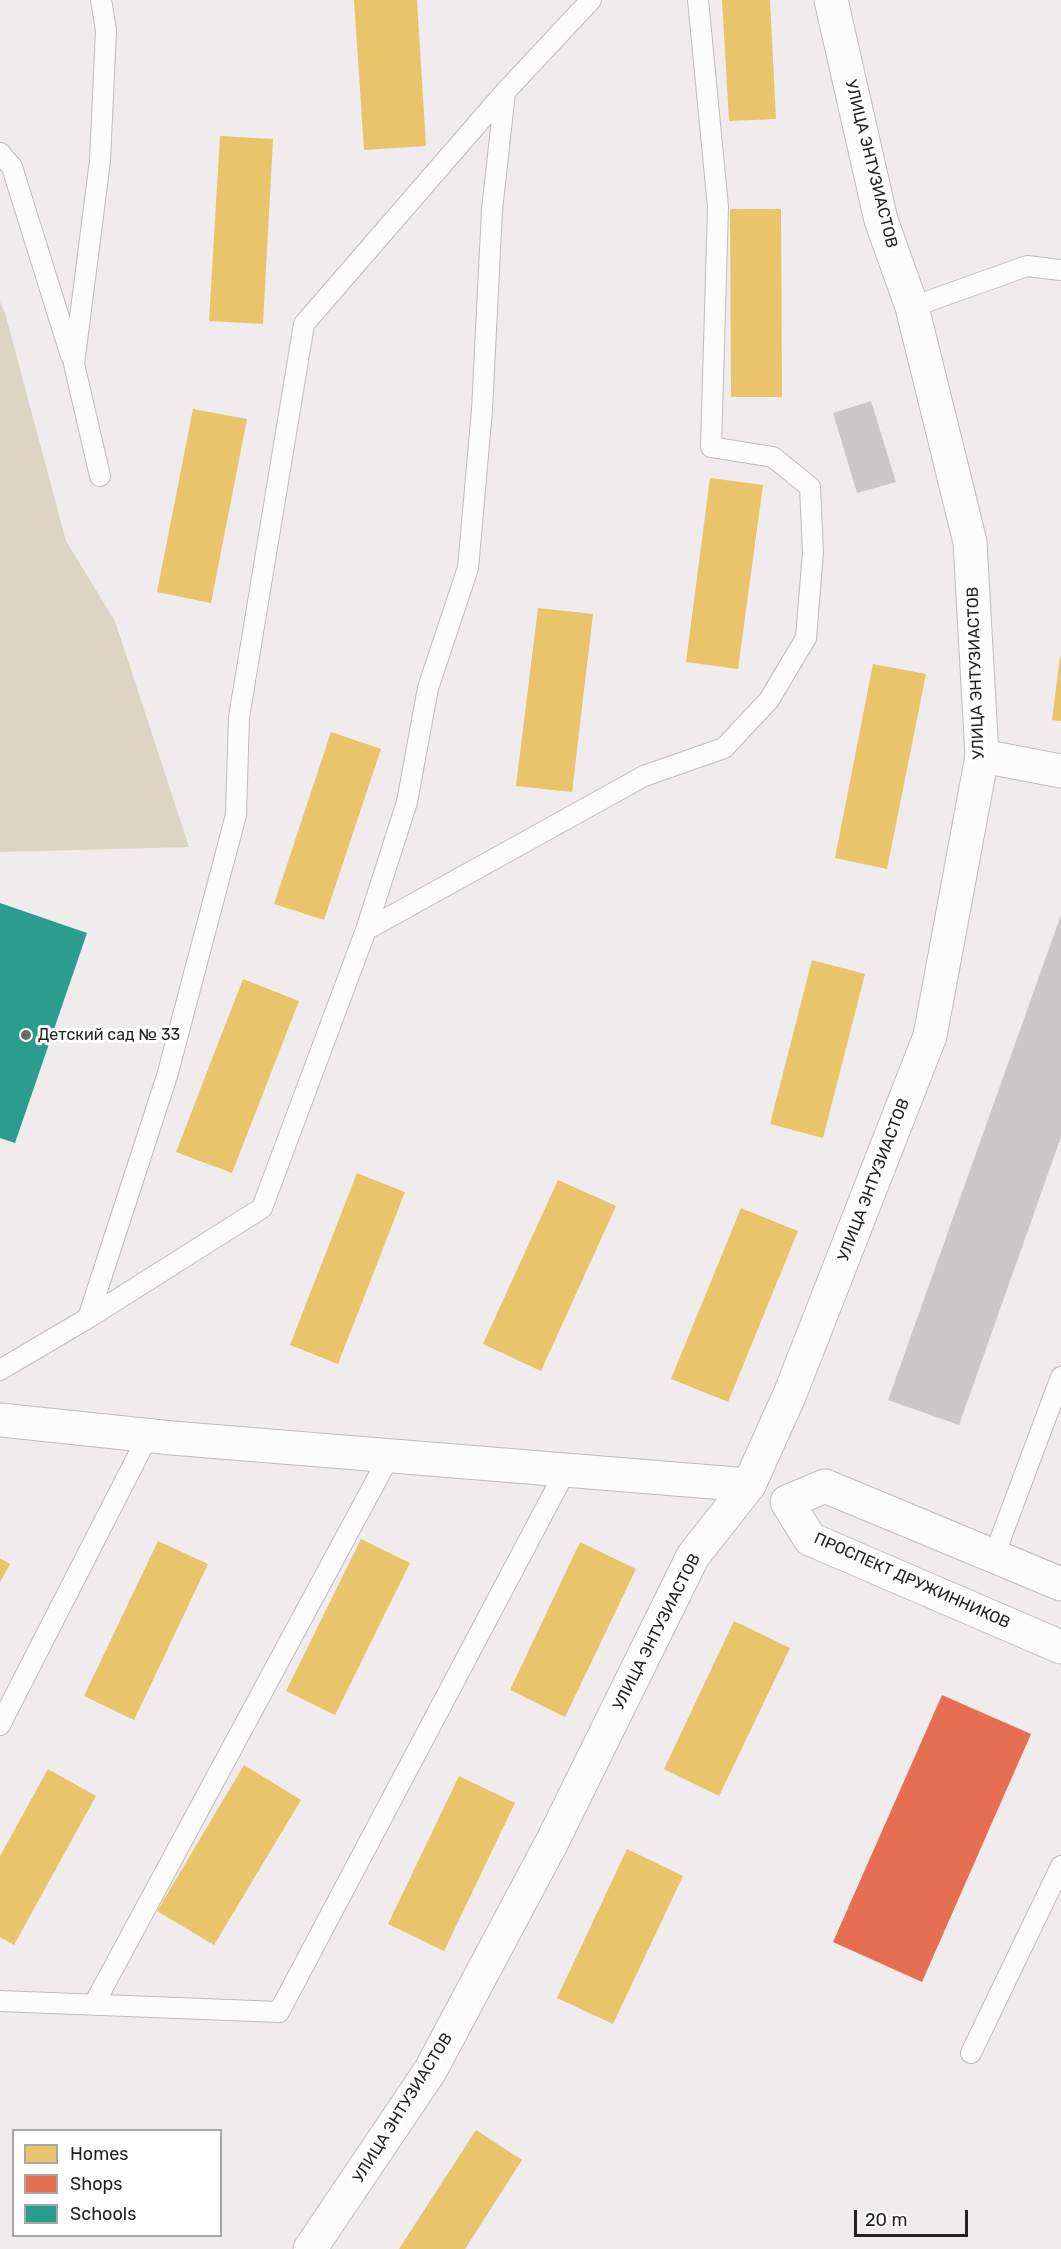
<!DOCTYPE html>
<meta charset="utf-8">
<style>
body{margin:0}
#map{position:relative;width:1061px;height:2249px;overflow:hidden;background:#f0ebed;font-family:Rubik,sans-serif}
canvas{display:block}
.legend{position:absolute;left:12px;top:2129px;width:210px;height:108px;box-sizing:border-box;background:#fff;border:2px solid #a7a7a7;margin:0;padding:8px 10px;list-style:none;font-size:18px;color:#222}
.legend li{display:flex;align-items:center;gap:12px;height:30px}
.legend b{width:30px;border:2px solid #a7a7a7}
.scale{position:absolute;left:854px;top:2210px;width:114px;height:27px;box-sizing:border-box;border:3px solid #222;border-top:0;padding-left:8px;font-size:18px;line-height:21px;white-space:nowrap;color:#222;-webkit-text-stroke:4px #fff;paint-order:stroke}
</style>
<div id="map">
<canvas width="1061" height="2249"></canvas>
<ul class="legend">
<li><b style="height:16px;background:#e9c46a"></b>Homes</li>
<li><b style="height:16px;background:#e76f51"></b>Shops</li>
<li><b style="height:16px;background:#2a9d8f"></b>Schools</li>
</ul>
<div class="scale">20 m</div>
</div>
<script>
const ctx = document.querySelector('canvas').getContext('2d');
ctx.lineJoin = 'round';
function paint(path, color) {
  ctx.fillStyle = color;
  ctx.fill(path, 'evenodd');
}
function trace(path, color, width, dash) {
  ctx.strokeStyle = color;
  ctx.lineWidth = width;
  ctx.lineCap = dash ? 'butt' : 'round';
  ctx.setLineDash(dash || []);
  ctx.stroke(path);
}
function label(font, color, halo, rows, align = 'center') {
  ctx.font = font + ' Rubik,sans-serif';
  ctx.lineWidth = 6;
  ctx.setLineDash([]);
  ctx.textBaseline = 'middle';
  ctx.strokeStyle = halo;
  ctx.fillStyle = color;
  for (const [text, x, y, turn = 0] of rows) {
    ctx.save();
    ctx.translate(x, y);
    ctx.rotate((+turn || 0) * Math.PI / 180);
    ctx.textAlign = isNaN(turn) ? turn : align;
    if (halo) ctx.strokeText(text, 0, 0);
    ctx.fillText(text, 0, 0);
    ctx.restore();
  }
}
paint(new Path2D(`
 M0,302L5,313L66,541L115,621L189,847L0,852Z`), '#ddd4c4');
paint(new Path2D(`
 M354,0H417L426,146L364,150Z
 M722,0H770L776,119L729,121Z
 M220,136L273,139L263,324L209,321Z
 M730,209H781L782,397H731Z
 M193,409L247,419L211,603L157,592Z
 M710,478L763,485L738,669L686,662Z
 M538,608L593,614L572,792L516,786Z
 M1060,657H1061V721L1052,720Z
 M873,664L926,674L887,869L835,858Z
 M331,732L381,749L324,920L274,904Z
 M812,960L865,974L823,1138L770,1124Z
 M243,979L299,1001L232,1173L176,1152Z
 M357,1173L405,1192L338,1364L290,1345Z
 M558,1180L616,1206L541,1371L483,1344Z
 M741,1208L798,1231L728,1402L671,1379Z
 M361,1539L410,1563L335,1715L286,1691Z
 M158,1541L208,1564L134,1720L84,1696Z
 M580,1542L636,1569L565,1717L510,1690Z
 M0,1558L10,1564L0,1582Z
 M734,1621L790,1648L719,1796L664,1769Z
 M244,1765L301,1800L214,1945L157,1911Z
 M48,1769L96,1796L14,1945L0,1937V1856Z
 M459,1776L515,1803L444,1951L388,1924Z
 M627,1849L683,1876L613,2024L557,1998Z
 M476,2130L522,2160L465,2249H399Z`), '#e9c46a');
paint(new Path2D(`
 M942,1695L1031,1734L922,1982L833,1942Z`), '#e76f51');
paint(new Path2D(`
 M0,903L87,933L15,1143L0,1138Z`), '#2a9d8f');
paint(new Path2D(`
 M871,401L896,482L857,493L833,413Z
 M1061,915V1137L959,1425L888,1400Z`), '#cbc7c8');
const service = new Path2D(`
 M0,153L12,167L71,356
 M912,307L1027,266L1061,270
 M100,476L74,364L100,161L106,30L101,0
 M366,930L407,802L428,688L468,568L482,410L492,210L505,92
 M88,1318L262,1208L366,930L644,776L724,748L769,700L806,638L813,552L810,487L773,457L711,447L718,207L698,0
 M0,1370L88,1318L167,1076L236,815L239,717L304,324L505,92L591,0
 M994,1556L1061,1377
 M0,1725L148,1436
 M0,2001L279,2012L566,1470
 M94,2004L390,1455
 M971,2053L1061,1866`);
const minor = new Path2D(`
 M982,756L1061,771
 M0,1420L172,1438L749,1485`);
const tertiary = new Path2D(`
 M787,1502L810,1539L1061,1647
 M787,1502L825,1486L1061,1584
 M310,2249L430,2071L552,1842L693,1556L749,1485L790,1394L930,1036L982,756L970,542L912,307L881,220L831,0`);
trace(service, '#bebcbd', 22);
trace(minor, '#bebcbd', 35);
trace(tertiary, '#bebcbd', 35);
trace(service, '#fdfcfc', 20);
trace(minor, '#fdfcfc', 33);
trace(tertiary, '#fdfcfc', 33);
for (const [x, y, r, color] of [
 [26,1035,6,"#6a6869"]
]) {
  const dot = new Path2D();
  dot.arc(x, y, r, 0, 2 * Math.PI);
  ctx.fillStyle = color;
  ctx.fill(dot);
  trace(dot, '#fff', 2);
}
label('16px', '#222', '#fff', [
 ["УЛИЦА ЭНТУЗИАСТОВ",871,164,76],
 ["УЛИЦА ЭНТУЗИАСТОВ",976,673,-92],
 ["УЛИЦА ЭНТУЗИАСТОВ",874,1180,-69],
 ["ПРОСПЕКТ ДРУЖИННИКОВ",912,1581,24],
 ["УЛИЦА ЭНТУЗИАСТОВ",657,1632,-63],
 ["УЛИЦА ЭНТУЗИАСТОВ",403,2108,-58]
]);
label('16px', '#222', '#fff', [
 ["Детский сад № 33",38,1035]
], 'left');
</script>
